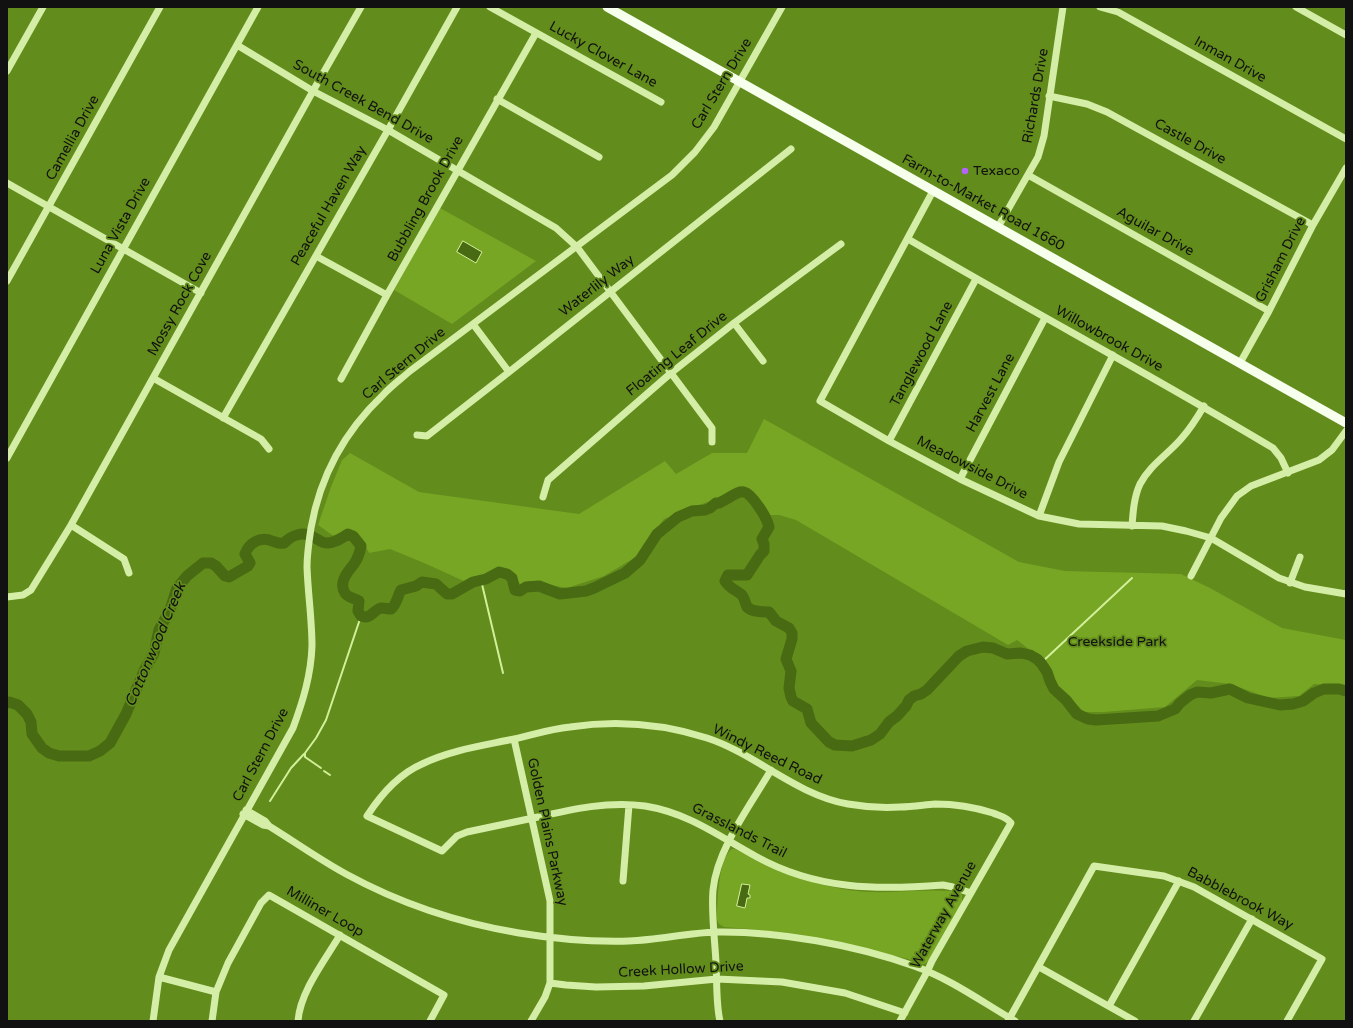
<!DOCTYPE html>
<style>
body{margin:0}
#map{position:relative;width:1353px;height:1028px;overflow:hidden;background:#628c1b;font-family:"Varela Round",sans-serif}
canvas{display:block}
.frame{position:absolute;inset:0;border:8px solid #111;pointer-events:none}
</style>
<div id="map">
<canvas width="1353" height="1028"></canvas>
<div class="frame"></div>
</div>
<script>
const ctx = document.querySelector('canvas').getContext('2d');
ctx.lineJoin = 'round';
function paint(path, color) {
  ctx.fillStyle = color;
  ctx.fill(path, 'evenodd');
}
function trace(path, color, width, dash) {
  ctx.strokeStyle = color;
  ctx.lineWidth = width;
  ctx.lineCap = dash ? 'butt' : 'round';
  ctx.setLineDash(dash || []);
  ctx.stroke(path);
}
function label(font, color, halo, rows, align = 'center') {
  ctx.font = font + ' "Varela Round",sans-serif';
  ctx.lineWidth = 3.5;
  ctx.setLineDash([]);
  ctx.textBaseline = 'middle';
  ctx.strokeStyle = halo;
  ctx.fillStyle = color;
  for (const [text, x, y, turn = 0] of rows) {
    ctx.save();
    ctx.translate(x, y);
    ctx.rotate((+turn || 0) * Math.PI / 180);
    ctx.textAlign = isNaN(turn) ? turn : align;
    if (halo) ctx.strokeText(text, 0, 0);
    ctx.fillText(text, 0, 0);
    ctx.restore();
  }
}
paint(new Path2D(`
 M440,208L536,261L452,324L394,290Z
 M764,419L1019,562L1065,571L1181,574L1210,588L1282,628L1346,640V686L1314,684L1299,696L1269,698L1230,684L1197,680L1165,707L1104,712H1084L1058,686L1048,664L1017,640L1008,645L796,520L779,515H770L747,488L728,494L664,519L636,557L604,576L567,588L529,581L520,584L509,570L496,569L485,575L466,582L424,563L390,549L369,553L363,541L350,531L338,537L332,535L318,525L331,487L342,460L350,453L419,492L579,514L665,461L676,474L712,453H747Z
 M732,849H735C777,871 820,889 868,892C896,893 924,889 951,891L959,892L962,895V902L928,962L924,964H921L908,959L877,952L749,929L724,927L719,924L717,920C717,905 718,857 732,849Z`), '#77a524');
const water = new Path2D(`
 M463,241L482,252L476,263L457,252Z
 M742,884L750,885L748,894L750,895V898H747L745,908L737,906Z`);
paint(water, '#486a12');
trace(water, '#d2ef9a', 1);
trace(new Path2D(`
 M481,580L503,673
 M1041,663L1132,578
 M321,768L305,757V753L316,738L326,720L361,616
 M324,771L330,775
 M270,801L291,768L304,754`), '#d2ef9a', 2);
trace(new Path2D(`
 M7,703L9,702L18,705L27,714L31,722L32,734L42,748L49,753L59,756H89L100,751L110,743L126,714L144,671L154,653L159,630L170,610L177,588L187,576L203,563H211L216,566L225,576L229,577L248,566L250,563L245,554C249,543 260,536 272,541C276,542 279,544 284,543C292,535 303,531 313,537C318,539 321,543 327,543C335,543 342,538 348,534L353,536L361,546C360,552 358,558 354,564C348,572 338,582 345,593C348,598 355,598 359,601L358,611L361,616C371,620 373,610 381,608C384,608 388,609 391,609C397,604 397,597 401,590L416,586L422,582L436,584L447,594H452L473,582L486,579L499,572L507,574L512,578L515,590L520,591L526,587L539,586L560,594L586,591L594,588L625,573L640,560L657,534L678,517L692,511L705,510L710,508L716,503H719C741,492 743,483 759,507C764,514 767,519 769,527L762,539L764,544V551L760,555L747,575H728L725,581C731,590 735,589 742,595C745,599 745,603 747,607C752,612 762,612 769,612L776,621L789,628L792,633V639L786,659L791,671L789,688L791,697L793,701L807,709L811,723L829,742L835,745L852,746L871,740L880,734L889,722L897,716L906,706L909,700L914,696L921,694L927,690L959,656L967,651L983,647L993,648L1007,654L1021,653L1030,655L1037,659L1041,663L1047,672L1050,681L1054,689L1066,700L1077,714L1088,719L1096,720L1158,716L1175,709L1180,703L1190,695L1197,692L1211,693L1230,689L1248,698L1280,705L1293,704L1303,701L1314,693L1324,689H1339L1346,691`), '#486a12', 11);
trace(new Path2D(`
 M490,7L661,102
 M1100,7L1118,12L1346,139
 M1296,7L1346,35
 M237,45L313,91L388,130L556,228L577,247L712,428V442
 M7,71L43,7
 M1049,96L1087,104L1107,112L1313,225
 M497,99L599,157
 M1028,175L1269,311
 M7,183L201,293
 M933,191L820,401L889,441L960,479L1039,516L1079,524L1162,526L1186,531L1211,538L1279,578L1305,587L1346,594
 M998,227L1038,157L1044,136L1063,7
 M908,239C1029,310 1153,376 1273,448L1281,458L1288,473
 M316,256L387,295
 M7,281L160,7
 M734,323L763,361
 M473,324L509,372
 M1240,363L1269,311L1313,225L1346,168
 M153,378L261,439L269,449
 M341,379L387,295L536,33
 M223,418L388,130L457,7
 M417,435L427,436L509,372L791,149
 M889,441L976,279
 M7,458L258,7
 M960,479L1045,318
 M543,497L548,480L671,373L734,323L841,244
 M1039,516L1059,462L1113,355
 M71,525L124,559L129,573
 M1132,526C1133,512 1134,497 1140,484C1150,465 1167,455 1181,439C1190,429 1197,418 1204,406
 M1191,576L1221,518L1237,496L1251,486L1319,460L1332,450L1346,431
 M1290,583L1300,557
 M7,597L23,595L31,590L71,525L313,91L361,7
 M514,739L550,901V983L545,997L531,1021
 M246,810L265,821L269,826C295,842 320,860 346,874C399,903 459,923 519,933C555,939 592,942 629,941C658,940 687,933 716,932C778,931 856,945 914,966C951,979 982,1002 1015,1021
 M243,814L263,825L269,826
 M623,881L629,805
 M1039,967L1135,1021
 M159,977L216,992
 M550,983L566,985L596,987L644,986L717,979L782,982L845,993L905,1013
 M1109,1006L1179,881
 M153,1021L159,977L169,950L293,728C303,701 311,675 312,646C312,620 308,594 307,567C307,555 309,541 311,528C320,477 345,431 383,395C391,386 401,379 410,371L672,175L695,152L714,127L782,7
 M212,1021L216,992L228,963L261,903L269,895L444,995L430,1021
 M298,1021C300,992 325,960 340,935
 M720,1021C716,1005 717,980 716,963C715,941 711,912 713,890C717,849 750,806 771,770
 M900,1021L927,972L932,961L1011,823C1007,817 1000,816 993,813C974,807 955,804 935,804C923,805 912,807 900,807C883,808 865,807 848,804C796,795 756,754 707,738C663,724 616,720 570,727C549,729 529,736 509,740C480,746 448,751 422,764C399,774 380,796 367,816L442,851L457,836L467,832C490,827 514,822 538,817C573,809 608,801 645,806C689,813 720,837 757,857C817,890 877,890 943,885L953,887L971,893
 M1008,1021L1094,866L1164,876L1194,887L1322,959L1287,1021
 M1194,1021L1252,919`), '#d4eda7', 7);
trace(new Path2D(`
 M607,7L1346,423`), '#f7ffed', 9);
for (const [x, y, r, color] of [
 [965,171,4,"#b464fe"]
]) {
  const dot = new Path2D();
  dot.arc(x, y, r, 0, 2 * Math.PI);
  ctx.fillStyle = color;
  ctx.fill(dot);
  trace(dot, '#628c1b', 1.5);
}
label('14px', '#111', '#628c1b', [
 ["Lucky Clover Lane",603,55,29],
 ["Inman Drive",1230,60,29],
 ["Carl Stern Drive",722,84,-59],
 ["Richards Drive",1036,96,-80],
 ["South Creek Bend Drive",363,102,29],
 ["Camellia Drive",73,138,-61],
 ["Castle Drive",1190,142,29],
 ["Bubbling Brook Drive",426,199,-61],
 ["Farm-to-Market Road 1660",983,203,29],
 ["Peaceful Haven Way",329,206,-60],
 ["Luna Vista Drive",121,226,-61],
 ["Aguilar Drive",1155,232,29],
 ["Grisham Drive",1281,260,-63],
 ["Waterlily Way",597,286,-38],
 ["Mossy Rock Cove",180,304,-61],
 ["Willowbrook Drive",1109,339,29],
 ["Floating Leaf Drive",677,354,-39],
 ["Tanglewood Lane",922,354,-62],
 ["Carl Stern Drive",404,364,-40],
 ["Harvest Lane",991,393,-62],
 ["Meadowside Drive",972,468,27],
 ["Carl Stern Drive",261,755,-62],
 ["Windy Reed Road",767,755,26],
 ["Grasslands Trail",739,831,27],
 ["Golden Plains Parkway",547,832,78],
 ["Babblebrook Way",1240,899,28],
 ["Milliner Loop",325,912,30],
 ["Waterway Avenue",944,915,-61],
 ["Creek Hollow Drive",681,970,-3]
]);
label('14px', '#111', '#628c1b', [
 ["Texaco",973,171]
], 'left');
label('14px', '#111', '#628c1b', [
 ["Creekside Park",1117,642]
]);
label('italic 15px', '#111', '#628c1b', [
 ["Cottonwood Creek",156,645,-67]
]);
</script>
